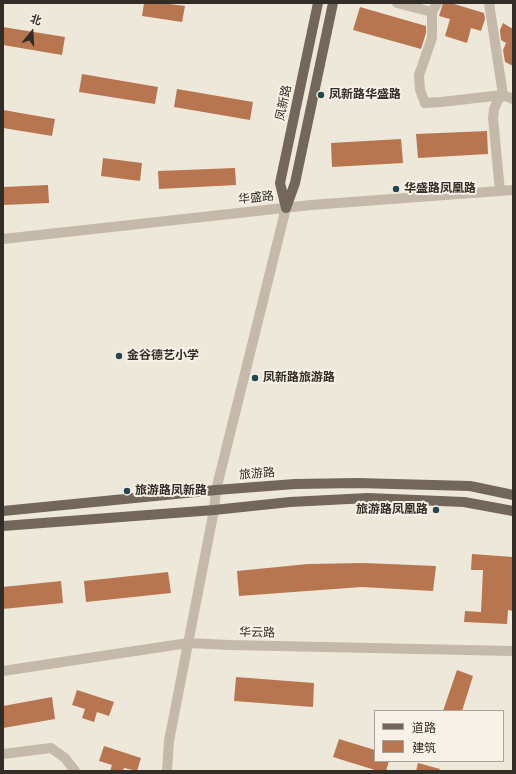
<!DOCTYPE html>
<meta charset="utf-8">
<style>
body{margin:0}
#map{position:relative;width:516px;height:774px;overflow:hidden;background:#eee8db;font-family:Karla,"Noto Sans SC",sans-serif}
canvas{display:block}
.frame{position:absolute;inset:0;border:4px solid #332d28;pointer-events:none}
.legend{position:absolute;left:374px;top:710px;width:130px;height:52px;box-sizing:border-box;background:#f7f1e7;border:1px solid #a9a39b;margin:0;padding:5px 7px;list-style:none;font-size:12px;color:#332d28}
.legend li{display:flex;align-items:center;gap:8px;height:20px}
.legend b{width:20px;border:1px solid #a9a39b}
.north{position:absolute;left:12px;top:12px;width:40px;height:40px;-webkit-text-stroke:3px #f7f1e7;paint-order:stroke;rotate:18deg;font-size:11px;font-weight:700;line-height:16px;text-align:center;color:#332d28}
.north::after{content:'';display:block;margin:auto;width:14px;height:18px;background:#332d28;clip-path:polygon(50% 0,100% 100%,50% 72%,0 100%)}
</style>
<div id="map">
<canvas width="516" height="774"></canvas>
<div class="frame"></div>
<ul class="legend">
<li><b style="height:5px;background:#73665a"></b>道路</li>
<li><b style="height:11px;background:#b87650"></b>建筑</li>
</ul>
<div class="north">北</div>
</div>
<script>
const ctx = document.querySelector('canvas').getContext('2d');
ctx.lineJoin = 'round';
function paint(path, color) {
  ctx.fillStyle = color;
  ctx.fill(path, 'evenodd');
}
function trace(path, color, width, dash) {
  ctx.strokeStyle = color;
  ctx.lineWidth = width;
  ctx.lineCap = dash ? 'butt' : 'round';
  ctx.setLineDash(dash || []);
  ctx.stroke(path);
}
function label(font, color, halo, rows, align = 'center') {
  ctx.font = font + ' Karla,"Noto Sans SC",sans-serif';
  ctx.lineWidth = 4;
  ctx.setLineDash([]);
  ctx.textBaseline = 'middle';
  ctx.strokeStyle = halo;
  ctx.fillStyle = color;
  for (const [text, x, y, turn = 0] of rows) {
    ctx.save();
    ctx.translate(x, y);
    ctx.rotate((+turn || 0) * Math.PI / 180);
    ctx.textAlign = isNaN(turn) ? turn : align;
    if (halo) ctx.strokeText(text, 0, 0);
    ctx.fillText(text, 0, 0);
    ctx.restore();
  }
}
paint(new Path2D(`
 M144,3H162L185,6L182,22L142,16Z
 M443,3H451L484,13L485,19L481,31L471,28L467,43L445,36L450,19L439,16Z
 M360,7L426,26V33L421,49L353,30Z
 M503,23L513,29V66L505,62L503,50L506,43L501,40L500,30Z
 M3,27L65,37L62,55L3,45Z
 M82,74L158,87L155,104L79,92Z
 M177,89L253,102L250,120L174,107Z
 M3,110L55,119L52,136L3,128Z
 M487,131L488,154L418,158L416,134Z
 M401,139L403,163L332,167L331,143Z
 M103,158L142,163L140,181L101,176Z
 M235,168L236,185L159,189L158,171Z
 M48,185L49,203L3,205V187Z
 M472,554L513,557V611L508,610L507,624L464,622L465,611L481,612L483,570H471Z
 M364,563L436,566L433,591L362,587L239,596L237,571L308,564Z
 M168,572L171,593L86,602L84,581Z
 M61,581L63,603L3,609V587Z
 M457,670L473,676L462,711H443Z
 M236,677L314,683L313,707L234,701Z
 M77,690L114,702L109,716L97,712L94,722L82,718L85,709L72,705Z
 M52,697L55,719L3,728V706Z
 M339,739L375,750V761H389L386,771H378L333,757Z
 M104,746L141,758L137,771L124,768L123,771H110L112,765L99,761Z
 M418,763L440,769L439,771H416Z`), '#b87650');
trace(new Path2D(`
 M397,3L432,12V38L419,75L420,90L425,103L441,102L503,95L489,3
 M432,12L437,3
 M500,191L493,118L494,109L498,100L503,95L513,99
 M3,239L311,205L513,190
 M3,671L188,643L230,645L513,651
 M3,754L51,748L65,758L75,771
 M167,771L169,741L214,510L216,490L286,208`), '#c5b9a9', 10);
trace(new Path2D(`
 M286,208L295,183L333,3
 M286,208L280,183L318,3
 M3,511L216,490L295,484L357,483L470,486L513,495
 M3,526L214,510L290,502L368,498L464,502L513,511`), '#73665a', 10);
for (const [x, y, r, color] of [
 [321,95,4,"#22474f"],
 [396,189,4,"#22474f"],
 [119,356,4,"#22474f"],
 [255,378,4,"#22474f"],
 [127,491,4,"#22474f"],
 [436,510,4,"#22474f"]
]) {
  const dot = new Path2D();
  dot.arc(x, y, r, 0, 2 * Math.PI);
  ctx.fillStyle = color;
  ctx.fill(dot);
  trace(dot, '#f7f1e7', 1.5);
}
label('bold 12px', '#332d28', '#f7f1e7', [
 ["凤新路华盛路",329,95],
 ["华盛路凤凰路",404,189],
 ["金谷德艺小学",127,356],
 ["凤新路旅游路",263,378],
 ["旅游路凤新路",135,491],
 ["旅游路凤凰路",428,510,"right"]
], 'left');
label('12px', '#332d28', '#f7f1e7', [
 ["凤新路",284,103,-78],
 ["华盛路",256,198,-6],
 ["旅游路",257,474,-4],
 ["华云路",257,633,1]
]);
</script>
